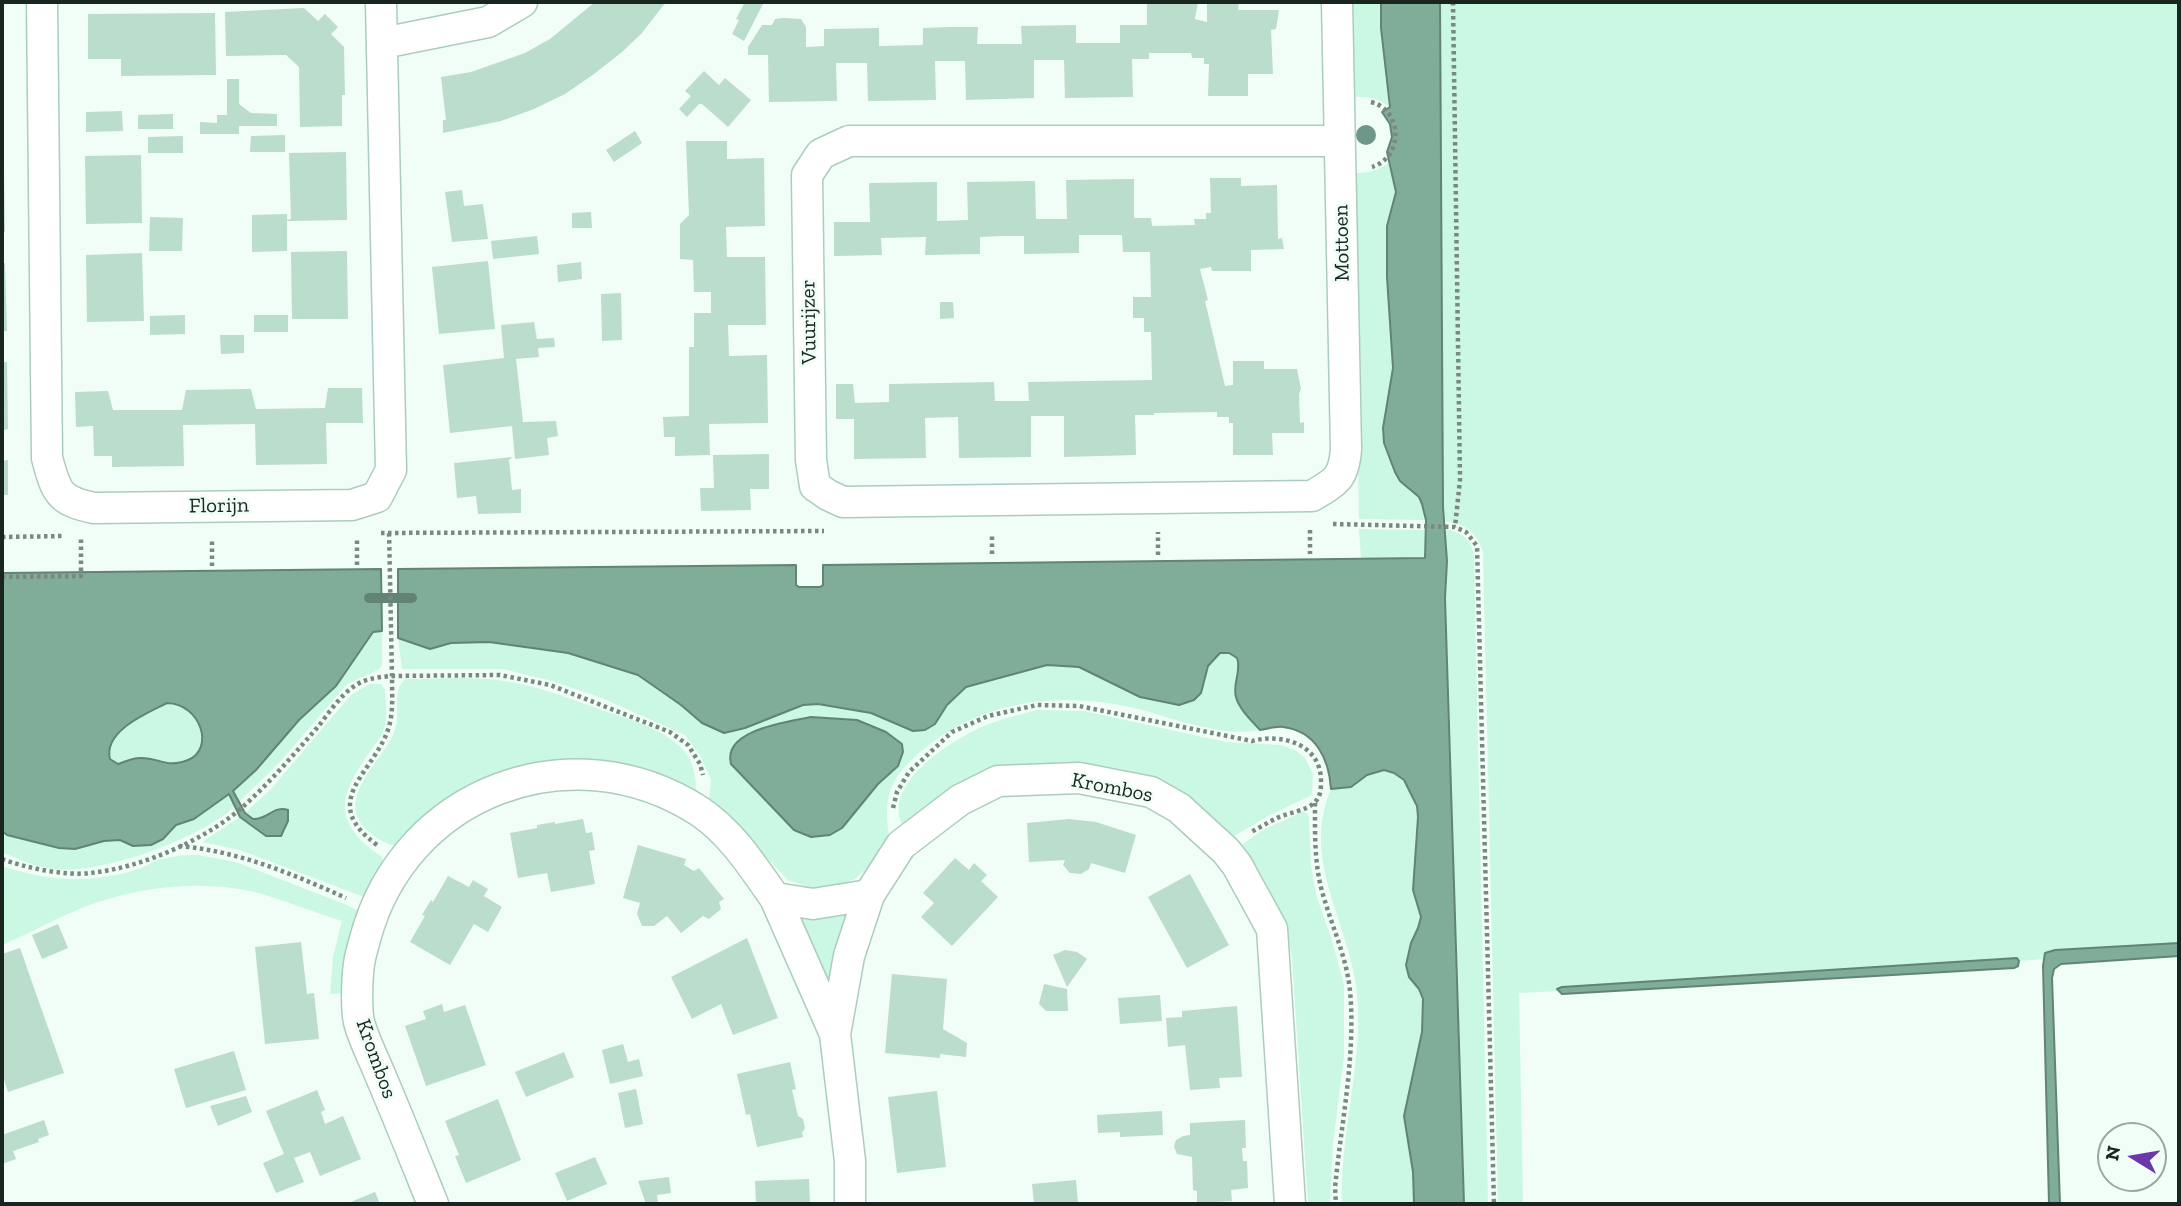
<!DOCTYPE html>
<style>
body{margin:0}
#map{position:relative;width:2181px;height:1206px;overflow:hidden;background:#f0fef7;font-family:"Zilla Slab",serif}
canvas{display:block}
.frame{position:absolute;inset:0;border:4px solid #192620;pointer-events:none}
.north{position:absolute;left:2097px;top:1122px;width:70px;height:70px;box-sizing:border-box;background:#f0fef7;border:2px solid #9aa8a1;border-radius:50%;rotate:281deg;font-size:19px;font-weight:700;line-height:28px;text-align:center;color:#192620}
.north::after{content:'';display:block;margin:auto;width:24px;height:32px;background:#6c36ac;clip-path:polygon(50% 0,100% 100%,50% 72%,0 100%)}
</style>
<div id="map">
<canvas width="2181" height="1206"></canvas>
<div class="frame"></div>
<div class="north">N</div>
</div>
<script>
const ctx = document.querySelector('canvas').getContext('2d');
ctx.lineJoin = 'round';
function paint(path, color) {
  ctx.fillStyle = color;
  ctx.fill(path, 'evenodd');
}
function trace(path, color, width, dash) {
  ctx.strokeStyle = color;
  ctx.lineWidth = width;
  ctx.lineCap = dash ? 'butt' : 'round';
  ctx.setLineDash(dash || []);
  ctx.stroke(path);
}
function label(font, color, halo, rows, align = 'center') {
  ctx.font = font + ' "Zilla Slab",serif';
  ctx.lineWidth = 6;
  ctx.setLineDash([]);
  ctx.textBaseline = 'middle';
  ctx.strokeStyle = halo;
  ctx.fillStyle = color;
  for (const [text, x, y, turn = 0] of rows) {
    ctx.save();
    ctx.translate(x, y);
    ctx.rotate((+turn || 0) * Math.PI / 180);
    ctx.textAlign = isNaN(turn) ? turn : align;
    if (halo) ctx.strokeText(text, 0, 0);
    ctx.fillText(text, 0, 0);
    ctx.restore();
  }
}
paint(new Path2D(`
 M1351,2H1381V28L1390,107C1378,98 1367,96 1352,97Z
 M1440,2H2179V943L2055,950L2045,953L2044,959L2019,961L2017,958L1562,987L1557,989L1558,991L1519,993L1523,1204H1498L1483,552C1476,531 1465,524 1444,521L1443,507Z
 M1390,162L1396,192L1387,226V277L1393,368L1384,413V443L1395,472L1410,490L1419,497L1426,520L1359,519L1353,173C1368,173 1378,171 1390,162Z
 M1359,529L1425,530L1426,559H1361Z
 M1444,529C1462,532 1472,539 1474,557L1488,1204H1464L1445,598L1447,561Z
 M382,631V665L378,670L347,684L280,762L239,802L232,791L256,770L299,720L336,686L373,632Z
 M398,638L430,649L451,643L489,642L568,653L638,675L681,705L702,723L745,728L803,705L818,704L871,713L913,731L935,724L947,705L966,687L1047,665L1079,667L1120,686L1205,683L1208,666L1220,653H1229L1237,658C1240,668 1235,675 1237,685C1239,703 1248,717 1260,730C1226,737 1179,721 1146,711C1069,690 986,697 924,749C889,778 882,796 890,841L868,867L855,879L836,886L812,888L788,880L726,815L709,802L711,780L701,757L685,735L602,698L552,681L503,669H402ZM811,717L857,720L898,766L878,784L842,828L794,830L778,812Z
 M405,679C435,679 467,676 497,680C533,684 565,697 599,709C626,718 656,726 677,744C693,757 696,773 696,792C668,780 641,768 611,762C530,749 449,786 397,846C384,844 373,836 364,827C336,796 385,759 395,730C401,712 391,692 405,679Z
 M370,684H381L385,690C386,702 388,717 384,729C381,738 372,748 367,756C335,801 336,825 382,857L383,864L364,897L240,850L202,842L240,817L266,836L285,831L289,815L277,809L259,820L250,818L245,813L271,789L351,695Z
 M167,703C201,704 215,749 188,760C167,768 159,759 139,758C132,758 124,762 118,764C85,741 151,712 167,703Z
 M1036,710L1084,711L1226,742L1281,745L1295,750L1305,758L1313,774L1312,795L1268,816L1234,836L1189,798L1156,777L1116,768L1065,762L994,771L903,826C880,783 956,737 989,724C1004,718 1020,715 1036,710Z
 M1384,770C1406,776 1415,796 1418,817L1413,890L1421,917L1418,928L1411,943L1409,977L1419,989L1423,999L1422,1032L1404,1116L1413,1172L1414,1204H1342C1340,1138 1360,1073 1358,1007C1357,932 1298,865 1331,789L1351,787L1367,775Z
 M230,794L235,806C200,839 101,875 53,869C36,867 18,859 2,852V831L7,835L34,842L75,849L104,841L120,840L133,846L163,839L176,825L194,819Z
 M1304,811L1309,816L1311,866L1317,898L1332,940L1344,985V1056L1333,1144L1330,1204H1308L1292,957C1283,914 1268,880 1242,845L1263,830Z
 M198,855L236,862L347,905L358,911L347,950L343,993L330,994L333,957L342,921C313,912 284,900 255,892C203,880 145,886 95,903C63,914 33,932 2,945V866C46,881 91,884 135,870C142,868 149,864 155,861C169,856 184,855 198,855Z
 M847,915L837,948L830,993L801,917L824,918Z`), '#caf8e2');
const water = new Path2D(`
 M1381,2H1440L1443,507L1447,561L1445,598L1464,1204H1414L1413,1172L1404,1116L1422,1032L1423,999L1419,989L1409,977L1406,965L1411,943L1418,928L1421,917L1413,890L1418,817L1417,806L1404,780L1394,773L1384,770L1367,775L1351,787L1331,789C1329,759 1316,731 1283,727C1276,726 1267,729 1260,730C1252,721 1239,709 1236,697C1232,684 1242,671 1237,658L1229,653H1220L1208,666L1201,693L1194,700L1179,705L1140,697L1079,667L1047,665L966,687L947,705L935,724L925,730L913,731L871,713L818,704L803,705L745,728L724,733L702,723L681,705L638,675L568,653L489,642L451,643L430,649L398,638V569L796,565V585L799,587H820L823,585V565L1425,558L1426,520L1422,504L1419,497L1400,481L1395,472L1384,443L1383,428L1393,368L1387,277V226L1396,192L1387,152L1392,137L1390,124L1382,112L1390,107L1381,28Z
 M381,569L382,631L373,632L336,686L299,720L256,770L233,791L245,813L253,819C267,820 274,805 288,810V821L281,836H266L240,817L229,794L194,819L176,825L163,839L151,845L133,846L120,840L104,841L75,849L59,848L7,835L2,831V573ZM167,703C201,704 215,749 188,760C165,769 160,757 139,758C132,758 125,762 118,764L110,759C103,731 147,713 167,703Z
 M811,717L857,720L886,732L902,744L903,752L898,766L878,784L842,828L830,835L811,837L794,830L731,764C722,730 787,722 811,717Z
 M2179,943V956L2061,964L2054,969L2052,978L2060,1204H2049L2043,966L2045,953L2055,950Z
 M2017,958L2019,961L2018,966L2014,968L1562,994L1557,989L1562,987Z`);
paint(water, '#80ad98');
trace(water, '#618474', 2);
trace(new Path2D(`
 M369,598H412`), '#618474', 10);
paint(new Path2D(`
 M595,2H666L641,34L622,52L594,74L565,94L534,109L501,121L443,133V120H446L441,77L471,72L525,53L550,39Z
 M745,2H764L744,41L732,34L739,20L736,19Z
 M1147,2H1198L1195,19L1207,22V3L1239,2L1238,10H1279L1276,29L1271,30L1273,74H1248V96H1208L1209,64H1204V58H1192L1191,53H1149V59H1132L1133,97L1065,98L1064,60H1034V98L966,100L965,61H935L936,100L868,101L867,63H836L837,101L769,102L768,55H748V47L762,25H772L775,19L783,18L801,19L806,27V47L824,46V29L879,28V46L923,45V28L950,27H978L977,44H1022L1021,26L1076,25V43H1120V25H1147Z
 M304,8L318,21L325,14L338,27L331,34L344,47L345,95H342V126L300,127L299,67L286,55L226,56L225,12Z
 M215,13L216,75L121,76V59H88V14Z
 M704,71L719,85L725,78L751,100L728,127L702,104H699L687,117L679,109L691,96L685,91Z
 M227,79H239V104L251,113L277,114V126H239V134H200V122L217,123V115H227Z
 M122,111L123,131L86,132V112Z
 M173,114V129H138V115Z
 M635,131L642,143L614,162L606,150Z
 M285,135V152H250L251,136Z
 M183,136V153H148V137Z
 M686,141H727V159L764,158L765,226L726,227L727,257H765L766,325H728L729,356L767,355L768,423L709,424L710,455L675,456V437H664L663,417L689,416V347H694V313H711V292H694L693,260L680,259V224L689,215Z
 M346,152L347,220L287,221V251L252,252V215L287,214V220L291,219L289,153Z
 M141,155L142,223L86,224L85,156Z
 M2,172H4L5,232H2Z
 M1210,178H1241V186L1277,185L1278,239L1282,238L1284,249L1251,250V271H1212L1211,267L1200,269L1208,300L1205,301L1225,386L1233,385V361H1264V369H1297L1301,389L1299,394L1300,423L1304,422V433H1272L1273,455H1233V423H1229V417H1217V412L1154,413V415H1135L1136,455L1064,457V416H1031V457L959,458L958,417L925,418L926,458L854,459V419H836V384H853L855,403L889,402V384L994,382L995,401H1029L1028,382L1152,380L1151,332H1144V318H1133V297H1151L1150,252H1123L1122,235H1079V253L1024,254V236H1002L980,237V254L925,255L926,237L881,238L882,255L834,256V222H870L869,183L937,182V221L968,220L967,182L1035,181L1036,219H1067L1066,180L1134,179V218H1151L1152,226L1195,225L1194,219H1206V213H1211Z
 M462,190L464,206L483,204L488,239L452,242L445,192Z
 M591,212L592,228H572V213Z
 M150,217L183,218L182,251H149Z
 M537,236L539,254L493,259L491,241Z
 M347,251L348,319H292L291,252Z
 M142,253L144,321L87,322L86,255Z
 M488,261L495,329L439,334L432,267Z
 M581,262L582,279L558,282L557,265Z
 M2,263H5L7,331H2Z
 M621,293L622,340L602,341L601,294Z
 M940,302H953L954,318L940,319Z
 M185,315V334L150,335V316Z
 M254,315H288V332H254Z
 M534,322L537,339L554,338L555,347L538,348L539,357L516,359L523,422L556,421L558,436L547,438L549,455L515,459L512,426L450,433L443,365L504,358L501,325Z
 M220,335H244V353L221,354Z
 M2,362H7L8,429L4,430H2Z
 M328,388H362L363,423H326L327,464L256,465L255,424L183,425L184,466L112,467V456H94L93,426L76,427L75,392L108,391L113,410H182L186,390L251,389L256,409L325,408Z
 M769,454V489H750L751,510L701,511L700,488H714L713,455Z
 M513,457L509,460L512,490L521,489V513L478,514L476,496L457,498L454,463Z
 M8,460V495H2V461Z
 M583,819L586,833L592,832L595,850L589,851L595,884L551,892L547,873L518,878L510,833L537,828V825L555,822V824Z
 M1069,819L1096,822L1136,835L1125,873L1091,863L1089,869L1081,874L1070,873L1063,865L1065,860L1029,862L1027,823Z
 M638,845L686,859L684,865L694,871L699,868L724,899L719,902L721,909L709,919L703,916L681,933L667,916L654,926H642L637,914L640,903L623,898Z
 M955,858L969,870L974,863L987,875L981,881L998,897L952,946L921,917L934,903L923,893Z
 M1190,874L1229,945L1187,968L1148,897Z
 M448,876L469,887L473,880L488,889L484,896L502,907L488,932L474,924L450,965L410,942L425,916L422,915L431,900L433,902Z
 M58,924L68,948L42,959L32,935Z
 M747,938L778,1018L733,1035L721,1004L692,1019L671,977Z
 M301,942L307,994L314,993L319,1039L265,1044L255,947Z
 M20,948L64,1073L8,1092L2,1074V954Z
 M1065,950L1077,952L1087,959L1067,987L1053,955Z
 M892,974L947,979L943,1029L967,1043L966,1057L940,1054V1058L885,1053Z
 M1044,984L1067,989L1068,1011H1046L1039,1004Z
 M1160,995L1162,1021L1120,1024L1118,998Z
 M442,1004L444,1012L465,1005L486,1065L426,1086L405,1026L426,1019L423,1011Z
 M1237,1006L1242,1077L1219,1078L1220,1088L1190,1090L1185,1045L1168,1047L1166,1018L1182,1017V1011Z
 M623,1044L628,1062L639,1059L643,1076L610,1084L602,1050Z
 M234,1051L246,1090L186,1108L174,1069Z
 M564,1052L574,1077L526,1097L515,1072Z
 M790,1062L796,1089L792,1090L798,1116L803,1119L805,1128L802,1133L803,1137L757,1147L750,1114L746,1115L737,1074Z
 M636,1089L643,1124L625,1128L618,1093Z
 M317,1090L325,1110L321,1112L325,1124L343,1116L361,1159L320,1176L310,1152L294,1158L304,1182L276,1193L263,1163L284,1154L266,1111Z
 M937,1091L946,1167L897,1173L888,1097Z
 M246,1096L252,1112L218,1126L210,1106Z
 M498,1099L521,1160L466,1183L455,1156L459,1155L445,1121Z
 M1162,1111L1163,1135L1120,1137V1132L1098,1133L1097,1115Z
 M44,1120L49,1135L38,1139L39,1142L13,1151L16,1159L2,1164V1135Z
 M1245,1120L1246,1148H1242L1243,1161H1247L1248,1188L1231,1190L1232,1201L1197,1203V1191L1193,1190L1192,1157L1177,1154L1174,1147L1176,1140L1183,1136L1190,1135V1123Z
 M595,1157L607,1184L567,1201L555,1173Z
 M669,1177L671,1193L657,1195L658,1204H646L638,1181Z
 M809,1179L810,1204H756L755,1181Z
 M1076,1180L1078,1204H1034L1032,1184Z
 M375,1192L380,1204H346Z`), '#bdc');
const street = new Path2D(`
 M42,2L47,458C56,491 58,501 94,508L352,505L377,497L391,470L381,2
 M1337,2L1346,449C1344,478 1336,482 1312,496L843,502L828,495L815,486L811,460L807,175L821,154L849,141H1339
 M383,43L488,22L522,2
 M775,898L835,1034
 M433,1204C416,1162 399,1119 381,1077C374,1059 364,1041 359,1022C356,1009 357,978 359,964C360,956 363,947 365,939C404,791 572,729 699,811C732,833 753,867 775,898L813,904L869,895
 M850,1204V1161L835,1034L849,956L869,895L901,845L960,800L998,781L1079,778L1151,792L1179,808L1226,851L1237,865L1272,929L1290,1204`);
trace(street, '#accdbd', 33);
trace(new Path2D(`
 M1453,2L1460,480L1455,527
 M1371,102C1403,110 1404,157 1372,167
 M1333,524L1455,527L1466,532L1477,546L1494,1204
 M1310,530V554
 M381,533L824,531
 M2,537L64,536
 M992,554V534
 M1158,555V532
 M357,565V538
 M212,566V539
 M2,577L81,576V537
 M1315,803C1315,835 1314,867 1324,898C1333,929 1347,959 1350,991C1356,1055 1341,1124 1335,1188L1336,1204
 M893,808L897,792L909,772L952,732L988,716L1037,705L1079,706L1252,741C1282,733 1321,744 1321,781C1321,788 1321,796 1315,802C1307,811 1286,813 1275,819C1267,823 1259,828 1251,832
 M377,845C320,803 368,777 386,735C394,717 392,696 392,676L500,675L550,685L670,732L688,745L700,764L703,775
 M179,846C238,851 293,874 346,898
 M2,859C26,868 65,876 90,873C142,868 211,838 248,802C273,779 295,753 317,728C329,713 340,695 356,685C367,678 380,677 392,676L389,530`), '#7b8882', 4.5, [3.5, 3.5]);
trace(street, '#fff', 30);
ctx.fillStyle = '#6d9788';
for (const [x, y] of [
 [1366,135]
]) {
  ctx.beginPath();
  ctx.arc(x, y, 10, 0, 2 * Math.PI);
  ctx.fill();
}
label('21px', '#192620', '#f0fef7', [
 ["Mottoen",1342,243,-91],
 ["Vuurijzer",809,322,-91],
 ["Florijn",219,506,-1],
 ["Krombos",1112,788,11],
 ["Krombos",376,1059,70]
]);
</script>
